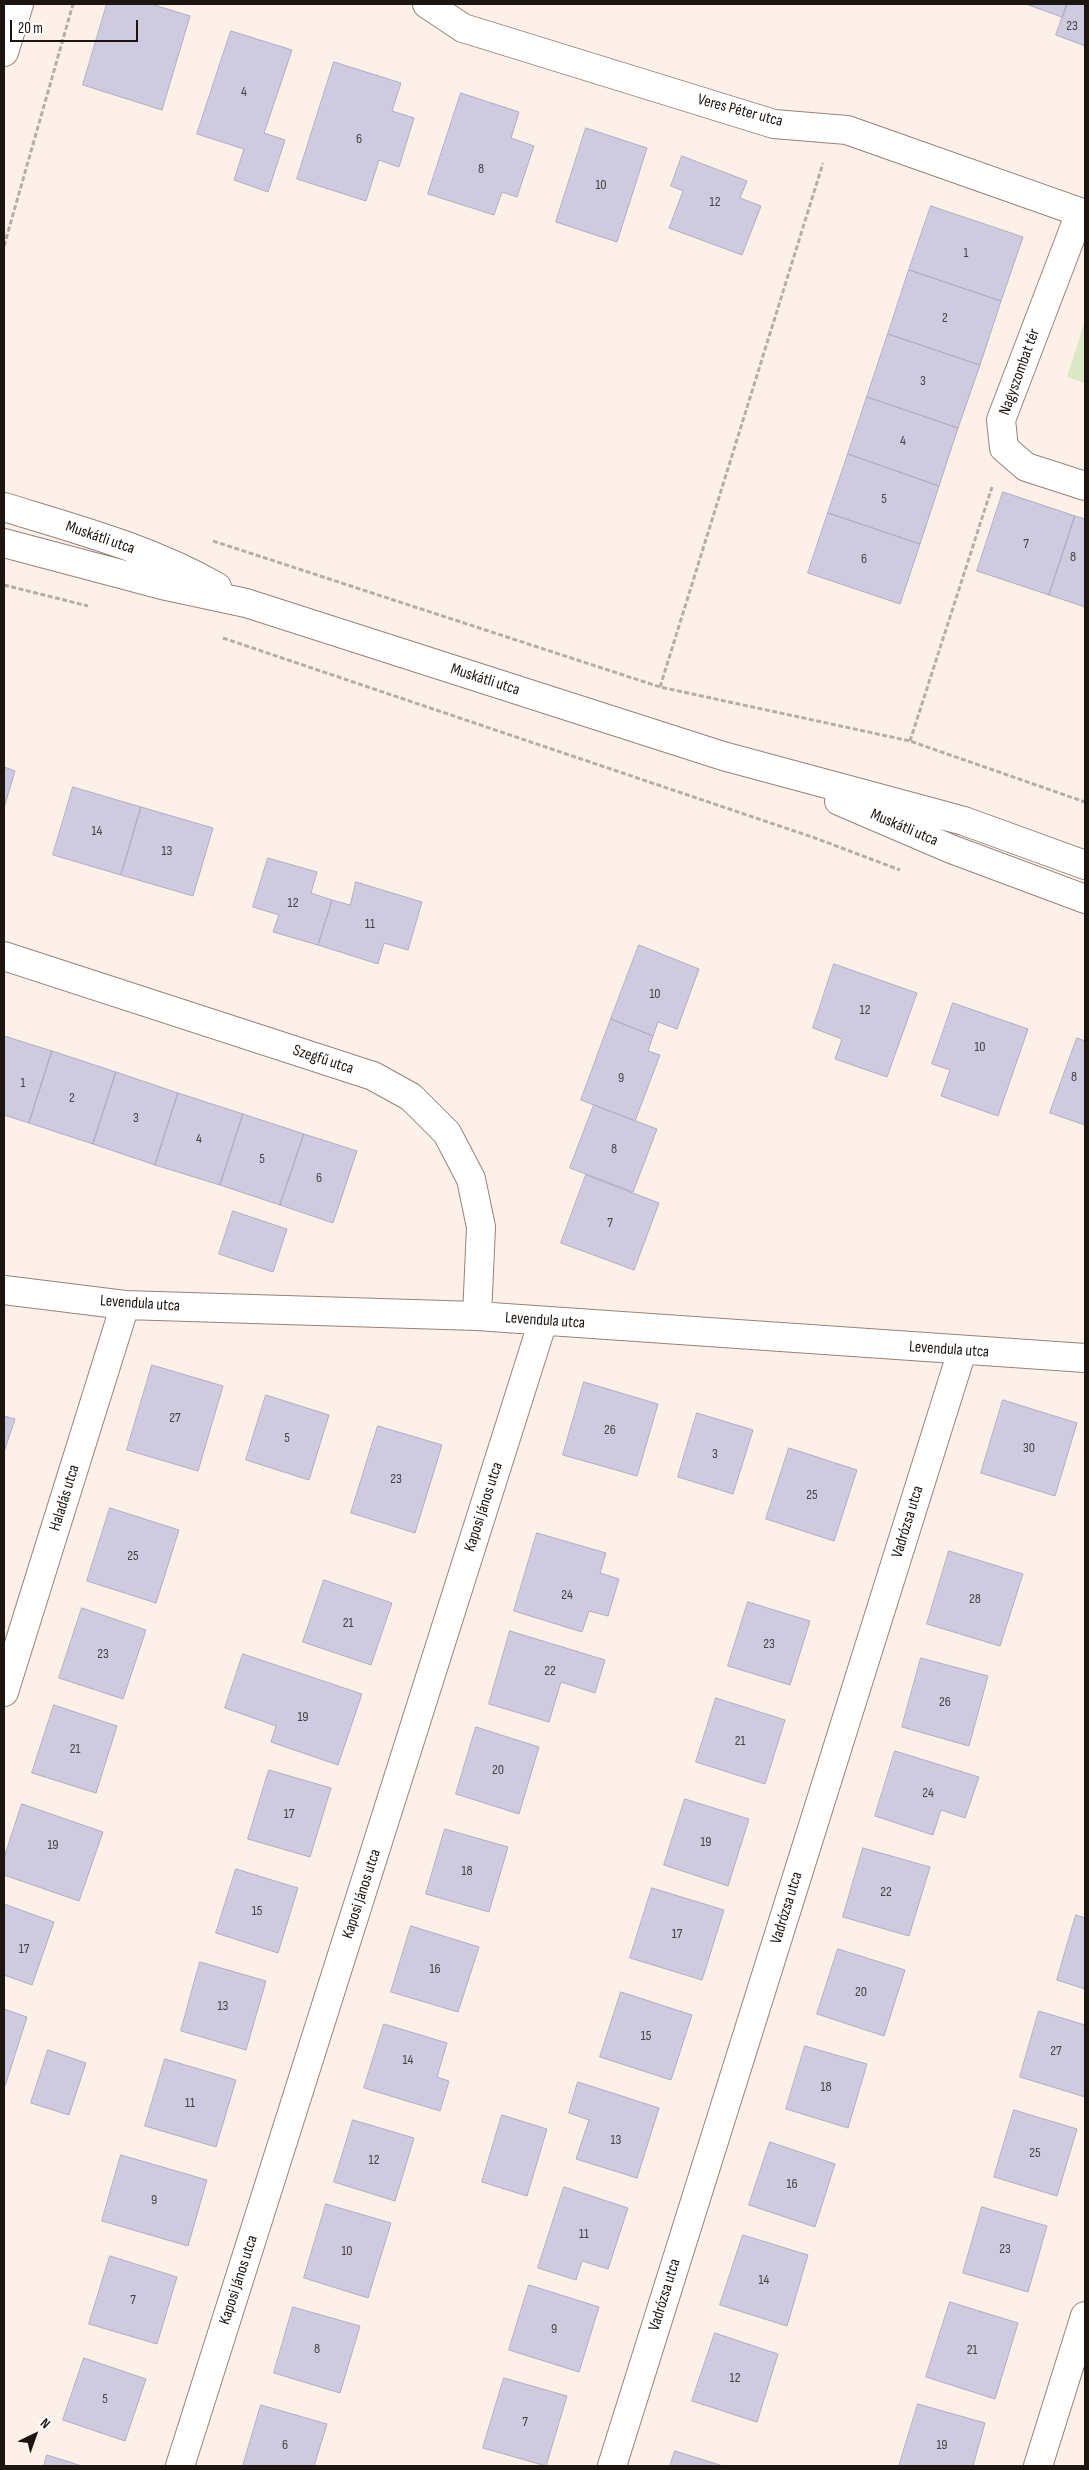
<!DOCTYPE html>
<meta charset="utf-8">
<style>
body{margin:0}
#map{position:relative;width:1089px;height:2470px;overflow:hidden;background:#fdf0e8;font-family:"Sofia Sans Condensed",sans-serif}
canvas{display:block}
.frame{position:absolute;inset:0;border:5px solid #1c1510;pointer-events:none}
.north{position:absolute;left:10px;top:2410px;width:50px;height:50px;-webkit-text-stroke:4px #fff;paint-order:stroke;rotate:42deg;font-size:14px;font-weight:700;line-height:20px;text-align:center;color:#1c1510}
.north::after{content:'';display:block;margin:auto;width:18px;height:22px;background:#1c1510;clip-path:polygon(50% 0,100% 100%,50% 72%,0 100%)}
.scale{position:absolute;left:10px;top:20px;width:128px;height:22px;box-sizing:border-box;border:2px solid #1c1510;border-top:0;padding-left:6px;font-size:15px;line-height:18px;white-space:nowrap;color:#1c1510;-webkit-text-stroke:4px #fff;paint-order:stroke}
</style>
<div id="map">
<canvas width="1089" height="2470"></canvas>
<div class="frame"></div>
<div class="north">N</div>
<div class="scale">20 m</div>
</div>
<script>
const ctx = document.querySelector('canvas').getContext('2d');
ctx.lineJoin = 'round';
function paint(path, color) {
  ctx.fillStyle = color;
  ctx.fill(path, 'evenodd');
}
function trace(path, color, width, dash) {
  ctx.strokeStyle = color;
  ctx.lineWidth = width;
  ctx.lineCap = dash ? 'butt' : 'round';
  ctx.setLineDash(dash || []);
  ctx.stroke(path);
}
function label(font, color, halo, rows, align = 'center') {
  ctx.font = font + ' "Sofia Sans Condensed",sans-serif';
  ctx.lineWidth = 4;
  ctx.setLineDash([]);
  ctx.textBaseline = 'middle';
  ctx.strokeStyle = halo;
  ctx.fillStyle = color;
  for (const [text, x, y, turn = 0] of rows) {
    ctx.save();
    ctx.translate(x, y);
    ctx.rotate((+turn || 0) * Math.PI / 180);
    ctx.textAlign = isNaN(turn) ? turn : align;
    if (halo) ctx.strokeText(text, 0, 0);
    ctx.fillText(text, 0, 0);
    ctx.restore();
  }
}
paint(new Path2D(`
 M1085,321V383L1067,377Z`), '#dae8c6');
const building = new Path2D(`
 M107,4H151L190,16L162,110L83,85Z
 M1026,4H1067L1063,17Z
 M1067,4H1085V46L1056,35Z
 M231,31L292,50L264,133L285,140L268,192L234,180L244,149L197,134Z
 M334,62L401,83L392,111L414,118L399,167L379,160L366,201L297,179Z
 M461,93L519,112L511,138L534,146L517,197L502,192L494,215L428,194Z
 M586,128L647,148L617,242L556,222Z
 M682,156L747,181L740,198L761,206L742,255L669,228L683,191L671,186Z
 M931,206L1023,237L1001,301L909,270Z
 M909,270L1001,301L980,365L888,334Z
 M888,334L980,365L958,428L867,397Z
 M867,397L958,428L939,486L848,454Z
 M848,454L939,486L920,544L828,513Z
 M1003,492L1075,516L1049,595L977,571Z
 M828,513L920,544L900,604L808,573Z
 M1075,516L1085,519V607L1049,595Z
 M4,767L15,771L4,808Z
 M73,787L141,807L121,875L53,855Z
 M141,807L213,828L193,896L121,875Z
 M268,858L317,872L311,893L332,900L318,945L273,932L279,915L253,907Z
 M356,882L422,902L408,950L384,943L378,964L318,945L332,900L350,905Z
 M639,945L699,969L677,1029L658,1022L653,1036L611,1019Z
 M834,964L917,993L887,1077L835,1059L842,1039L813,1028Z
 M953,1003L1028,1029L998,1116L941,1096L950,1070L932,1064Z
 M611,1019L653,1036L648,1051L660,1055L635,1121L581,1100Z
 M4,1036L52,1051L29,1123L4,1115Z
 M1077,1038L1085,1041V1125L1050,1113Z
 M52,1051L116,1072L93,1144L29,1123Z
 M116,1072L178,1093L155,1165L93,1144Z
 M178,1093L243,1114L220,1185L155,1165Z
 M594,1105L657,1129L633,1192L570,1168Z
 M243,1114L304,1134L280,1205L220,1185Z
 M304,1134L357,1151L333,1223L280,1205Z
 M586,1175L659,1203L634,1270L561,1243Z
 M233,1211L287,1229L273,1272L219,1254Z
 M152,1365L223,1386L198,1471L127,1450Z
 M584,1382L658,1404L637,1476L563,1455Z
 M266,1395L329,1415L309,1480L246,1460Z
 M1003,1400L1077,1423L1055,1496L981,1473Z
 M697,1413L753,1430L733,1494L678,1477Z
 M4,1416L15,1419L4,1452Z
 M378,1426L442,1445L415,1533L351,1513Z
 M789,1448L857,1470L834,1541L766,1519Z
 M110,1508L179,1530L156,1603L87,1581Z
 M537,1533L606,1553L600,1573L619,1579L608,1616L589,1611L582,1632L514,1611Z
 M949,1551L1023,1574L1000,1646L927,1624Z
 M324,1580L392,1603L371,1665L303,1642Z
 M748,1602L810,1621L790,1685L728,1666Z
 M82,1608L146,1630L123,1699L59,1678Z
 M510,1631L605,1660L595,1693L561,1682L549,1722L489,1704Z
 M243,1654L362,1694L338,1765L271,1742L276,1726L225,1708Z
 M921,1658L988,1676L969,1746L902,1727Z
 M716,1698L785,1720L765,1784L696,1762Z
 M54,1705L117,1726L96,1793L32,1773Z
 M476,1727L539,1747L519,1814L456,1794Z
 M895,1751L979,1777L965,1818L941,1810L933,1835L875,1816Z
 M269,1770L331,1788L310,1857L248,1839Z
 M685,1799L749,1819L728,1886L664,1865Z
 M22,1804L103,1832L79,1901L4,1875V1858Z
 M445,1829L508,1847L489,1912L426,1894Z
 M863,1848L930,1867L909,1936L843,1917Z
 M236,1869L298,1888L278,1953L216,1933Z
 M652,1888L724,1910L702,1980L630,1958Z
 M4,1904L54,1922L32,1985L4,1975Z
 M1076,1915L1085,1918V1989L1057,1980Z
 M411,1926L479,1947L458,2012L391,1992Z
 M838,1949L905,1970L884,2036L817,2014Z
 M200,1962L266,1981L246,2050L181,2031Z
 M621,1992L692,2015L671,2080L600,2057Z
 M4,2009L27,2017L5,2086L4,2085Z
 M1039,2011L1085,2025V2097L1020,2077Z
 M384,2024L447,2043L437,2077L449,2081L440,2111L364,2088Z
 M805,2046L867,2064L848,2128L786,2109Z
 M48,2050L86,2063L69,2115L31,2103Z
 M165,2059L236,2080L216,2147L145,2126Z
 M578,2082L659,2108L637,2178L576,2159L589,2120L569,2113Z
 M1014,2110L1077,2129L1057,2196L994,2177Z
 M502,2115L547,2129L527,2196L482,2182Z
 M353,2120L414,2138L395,2201L334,2182Z
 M770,2142L835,2164L815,2227L749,2205Z
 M121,2155L207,2180L188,2246L102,2221Z
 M564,2187L628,2208L608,2269L582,2261L576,2280L538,2268Z
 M326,2204L391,2223L368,2298L304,2278Z
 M982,2207L1047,2226L1028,2292L963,2273Z
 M743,2235L808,2255L787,2326L720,2305Z
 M110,2256L177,2277L157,2344L89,2324Z
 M529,2285L599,2307L579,2372L509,2350Z
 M950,2302L1018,2323L995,2399L926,2377Z
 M293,2307L360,2326L340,2393L274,2373Z
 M715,2333L778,2354L757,2422L692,2401Z
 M84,2358L146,2379L125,2441L63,2420Z
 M504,2378L567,2396L546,2466L483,2448Z
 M918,2404L985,2423L973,2466H899Z
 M261,2405L327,2424L314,2466H243Z
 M675,2451L723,2466H670Z
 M47,2455L82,2466H44Z`);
paint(building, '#cecbe0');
trace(building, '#afadc1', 1);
const minor = new Path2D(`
 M427,4L463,28L774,124L847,130L1085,214
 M4,52L19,4
 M1080,213L1001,420L1004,448L1026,467L1085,486
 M4,956L373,1076L411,1097L447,1133L471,1179L481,1227L477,1316
 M4,1290L125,1305L477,1316L1085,1358
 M4,1692L125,1305
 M180,2466L543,1321
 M612,2466L962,1351
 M1038,2466L1085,2316`);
const major = new Path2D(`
 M4,507C76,529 151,549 217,587
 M4,543L162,585L246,603L723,756L964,821L1085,865
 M839,801L951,849L1085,899`);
trace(minor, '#968378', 30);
trace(major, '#968378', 30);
trace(new Path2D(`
 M4,246L73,4
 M213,541L660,687L910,741L1085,802
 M4,585L88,606
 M223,638L815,838L900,870
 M660,687L823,163
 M910,741L992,487`), '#b8ada6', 3, [5, 2.5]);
trace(minor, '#fff', 28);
trace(major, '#fff', 28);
label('14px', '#484244', null, [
 ["23",1072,26],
 ["4",244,92],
 ["6",359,139],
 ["8",481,169],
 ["10",601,185],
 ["12",715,202],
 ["1",966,253],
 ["2",945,318],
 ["3",923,381],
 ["4",903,441],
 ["5",884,499],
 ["7",1026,544],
 ["8",1073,557],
 ["6",864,559],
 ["14",97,831],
 ["13",167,851],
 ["12",293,903],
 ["11",370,924],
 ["10",655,994],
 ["12",865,1010],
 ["10",980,1047],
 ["8",1074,1077],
 ["9",621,1078],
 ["1",23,1083],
 ["2",72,1098],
 ["3",136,1118],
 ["4",199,1139],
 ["8",614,1149],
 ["5",262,1159],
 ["6",319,1178],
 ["7",610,1223],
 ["27",175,1418],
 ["26",610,1430],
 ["5",287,1438],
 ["30",1029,1448],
 ["3",715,1454],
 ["23",396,1479],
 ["25",812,1495],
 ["25",133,1556],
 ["24",567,1595],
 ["28",975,1599],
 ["21",348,1623],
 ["23",769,1644],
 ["23",103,1654],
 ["22",550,1671],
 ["26",945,1702],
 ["19",303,1717],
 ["21",740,1741],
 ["21",75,1749],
 ["20",498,1770],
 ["24",928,1793],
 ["17",289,1814],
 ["19",706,1842],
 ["19",53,1845],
 ["18",467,1871],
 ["22",886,1892],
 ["15",257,1911],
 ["17",677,1934],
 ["17",24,1949],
 ["16",435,1969],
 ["20",861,1992],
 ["13",223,2006],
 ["15",646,2036],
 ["27",1056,2051],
 ["14",408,2060],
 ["18",826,2087],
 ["11",190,2103],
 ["13",616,2140],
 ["25",1035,2153],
 ["12",374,2160],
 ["16",792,2184],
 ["9",154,2200],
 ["11",584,2234],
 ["23",1005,2249],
 ["10",347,2251],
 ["14",764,2280],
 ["7",133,2300],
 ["9",554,2329],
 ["8",317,2349],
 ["21",972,2350],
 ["12",735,2378],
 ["5",105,2399],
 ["7",525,2422],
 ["6",285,2445],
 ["19",942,2445]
]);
label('16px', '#1c1510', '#fff', [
 ["Veres Péter utca",740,111,15],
 ["Nagyszombat tér",1020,372,-70],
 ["Muskátli utca",100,538,19],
 ["Muskátli utca",485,680,18],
 ["Muskátli utca",904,828,23],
 ["Szegfű utca",323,1060,18],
 ["Levendula utca",140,1304,4],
 ["Levendula utca",545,1321,4],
 ["Levendula utca",949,1350,4],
 ["Haladás utca",65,1498,-73],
 ["Kaposi János utca",484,1507,-72],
 ["Vadrózsa utca",908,1522,-73],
 ["Kaposi János utca",362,1894,-72],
 ["Vadrózsa utca",787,1908,-73],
 ["Kaposi János utca",239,2280,-72],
 ["Vadrózsa utca",665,2295,-73]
]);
</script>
